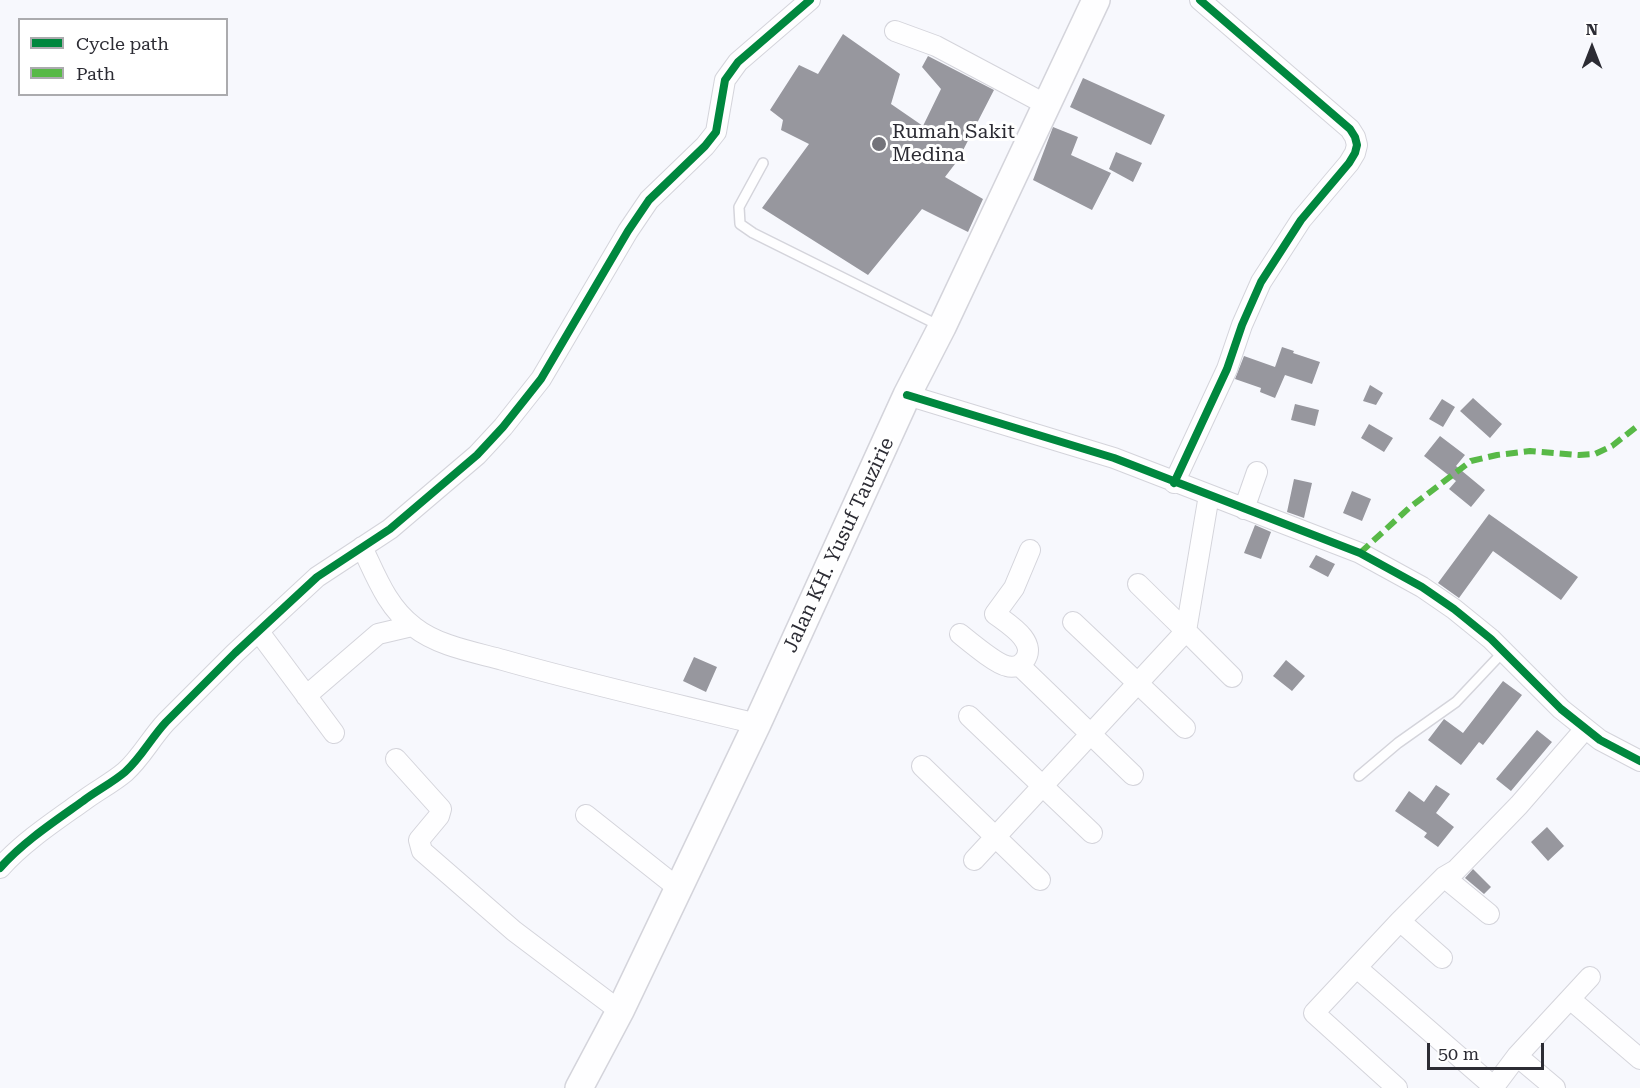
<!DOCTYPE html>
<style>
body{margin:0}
#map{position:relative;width:1640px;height:1088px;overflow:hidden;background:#f7f8fd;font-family:"Roboto Serif",serif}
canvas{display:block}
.legend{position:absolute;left:18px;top:18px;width:210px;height:78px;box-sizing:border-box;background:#fff;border:2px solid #ababae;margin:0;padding:8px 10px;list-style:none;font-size:18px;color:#2c2c34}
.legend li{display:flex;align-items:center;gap:12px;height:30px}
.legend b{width:30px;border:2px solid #ababae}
.north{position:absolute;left:1562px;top:18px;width:60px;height:60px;-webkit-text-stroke:4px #fff;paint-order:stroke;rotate:0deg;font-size:16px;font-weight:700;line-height:24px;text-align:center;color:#2c2c34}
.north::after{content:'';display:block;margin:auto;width:21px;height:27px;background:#2c2c34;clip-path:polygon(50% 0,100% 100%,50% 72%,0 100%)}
.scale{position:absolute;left:1427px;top:1043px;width:117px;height:27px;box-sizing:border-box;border:3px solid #2c2c34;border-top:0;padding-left:8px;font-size:18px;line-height:21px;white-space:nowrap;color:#2c2c34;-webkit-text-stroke:4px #fff;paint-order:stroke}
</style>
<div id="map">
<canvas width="1640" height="1088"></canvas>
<ul class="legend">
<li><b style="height:8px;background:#00873e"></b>Cycle path</li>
<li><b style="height:8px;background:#58b947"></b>Path</li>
</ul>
<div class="north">N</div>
<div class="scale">50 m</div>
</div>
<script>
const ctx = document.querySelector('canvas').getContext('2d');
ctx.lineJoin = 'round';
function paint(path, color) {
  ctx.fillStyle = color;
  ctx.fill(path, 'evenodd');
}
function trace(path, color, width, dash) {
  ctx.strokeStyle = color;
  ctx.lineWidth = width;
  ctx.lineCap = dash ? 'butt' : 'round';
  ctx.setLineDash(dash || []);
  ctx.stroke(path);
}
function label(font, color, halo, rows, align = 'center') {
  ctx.font = font + ' "Roboto Serif",serif';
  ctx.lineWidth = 6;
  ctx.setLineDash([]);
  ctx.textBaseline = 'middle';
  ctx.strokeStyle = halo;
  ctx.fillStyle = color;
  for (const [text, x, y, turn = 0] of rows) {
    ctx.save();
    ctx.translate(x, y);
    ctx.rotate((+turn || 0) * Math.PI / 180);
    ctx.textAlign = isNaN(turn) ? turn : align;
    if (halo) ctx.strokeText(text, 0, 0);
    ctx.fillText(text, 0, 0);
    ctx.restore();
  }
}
paint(new Path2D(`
 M843,34L900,74L891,104L923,126L941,89L922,67L928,56L994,90L958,160L945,177L983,199L968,232L922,209L868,275L762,208L809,144L781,130L783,120L770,110L799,65L818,74Z
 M1083,78L1165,115L1151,145L1070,107Z
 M1053,127L1078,137L1071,155L1111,173L1092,210L1033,180Z
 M1116,152L1142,163L1133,182L1109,169Z
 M1282,347L1294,351L1293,353L1320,362L1312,384L1285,375L1275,398L1260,392L1261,388L1235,379L1244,356L1275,367Z
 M1370,385L1383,393L1376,405L1363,401Z
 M1473,398L1502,424L1490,438L1460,411Z
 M1442,399L1455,407L1443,427L1429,419Z
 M1295,404L1319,410L1315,426L1291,420Z
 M1369,424L1393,438L1384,452L1361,438Z
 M1440,436L1465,455L1456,466L1485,490L1471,507L1449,489L1456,481L1424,456Z
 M1294,479L1312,483L1304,518L1287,512Z
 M1352,491L1371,499L1362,521L1343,513Z
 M1489,514L1578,577L1561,600L1493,551L1459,598L1438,583Z
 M1255,525L1271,532L1261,559L1244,553Z
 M1316,555L1335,564L1328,577L1309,567Z
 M694,657L717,667L706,692L683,681Z
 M1286,660L1305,676L1292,691L1273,676Z
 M1503,681L1522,695L1483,745L1479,742L1461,765L1428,740L1444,719L1463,733Z
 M1537,730L1552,742L1511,791L1496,779Z
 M1436,785L1450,794L1436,813L1454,827L1438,847L1424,837L1427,833L1395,811L1409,791L1424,802Z
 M1547,827L1564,846L1548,861L1531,842Z
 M1473,869L1491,887L1484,894L1465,878Z`), '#97979e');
const lane = new Path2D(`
 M763,163L739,207L740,224L753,233L940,326
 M1359,776L1398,743L1456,702L1503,652`);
const street = new Path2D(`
 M895,31L936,46L1047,105
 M907,395L1114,458L1360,553L1422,587L1454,609L1491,639L1561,709L1600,740L1640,761
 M1174,483L1227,369L1242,325L1261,282L1301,220L1349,163L1355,153L1357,145L1355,137L1350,129L1200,0
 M1244,509L1257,472
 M362,547C376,576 387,607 414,627C438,646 474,652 503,660C587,684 672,703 757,724
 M1138,584L1186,631L1209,495
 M1073,622L1185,728
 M259,632L334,733
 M960,634C970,642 996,664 1007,666C1013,668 1020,666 1024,661C1039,642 1008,624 995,614L1014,588L1030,550
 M1019,665L1133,775
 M306,696L378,634L412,626
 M969,716L1092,833
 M396,759L441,809L439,816L419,840L422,851L514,931L620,1011
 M922,766L1040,880
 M586,815L678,888
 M974,860L1186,631L1232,677
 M0,868C23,842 55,821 83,801C96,791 112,783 125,772C141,758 151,738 166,722L235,653L317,577L390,529L477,455L503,427L541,379L628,231L649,200L705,146L716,132L725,80L738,62L810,0
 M1444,877L1489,914
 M1400,921L1442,958
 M1357,968L1494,1087
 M1570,999L1640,1059
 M1517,1056L1555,1088
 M1397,1088L1314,1013L1400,921L1444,877L1456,870L1519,805L1585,729
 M1493,1088L1517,1056L1590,977`);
const secondary = new Path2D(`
 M579,1088L620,1011L757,724L907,395L942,327L1096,0`);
trace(lane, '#d4d4db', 12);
trace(street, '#d4d4db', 22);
trace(secondary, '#d4d4db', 30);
trace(lane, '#fefeff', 9);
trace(street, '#fefeff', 20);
trace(secondary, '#fefeff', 27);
trace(new Path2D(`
 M1360,553L1409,508L1471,461L1497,455L1530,451L1579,455L1595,454L1612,446L1640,424`), '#58b947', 6, [12, 6]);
trace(new Path2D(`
 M907,395L1114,458L1360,553L1422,587L1454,609L1491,639L1561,709L1600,740L1640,761
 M1174,483L1227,369L1242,325L1261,282L1301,220L1349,163L1355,153L1357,145L1355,137L1350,129L1200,0
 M0,868C23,842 55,821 83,801C96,791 112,783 125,772C141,758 151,738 166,722L235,653L317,577L390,529L477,455L503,427L541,379L628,231L649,200L705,146L716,132L725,80L738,62L810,0`), '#00873e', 8);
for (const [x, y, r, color] of [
 [879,144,8,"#73737a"]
]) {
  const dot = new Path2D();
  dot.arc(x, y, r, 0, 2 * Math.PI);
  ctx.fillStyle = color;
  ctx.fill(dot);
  trace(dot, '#fff', 2);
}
label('20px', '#2c2c34', '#fff', [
 ["Rumah Sakit",892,132],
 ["Medina",892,155]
], 'left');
label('20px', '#2c2c34', '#fff', [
 ["Jalan KH. Yusuf Tauzirie",839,545,-65]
]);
</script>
